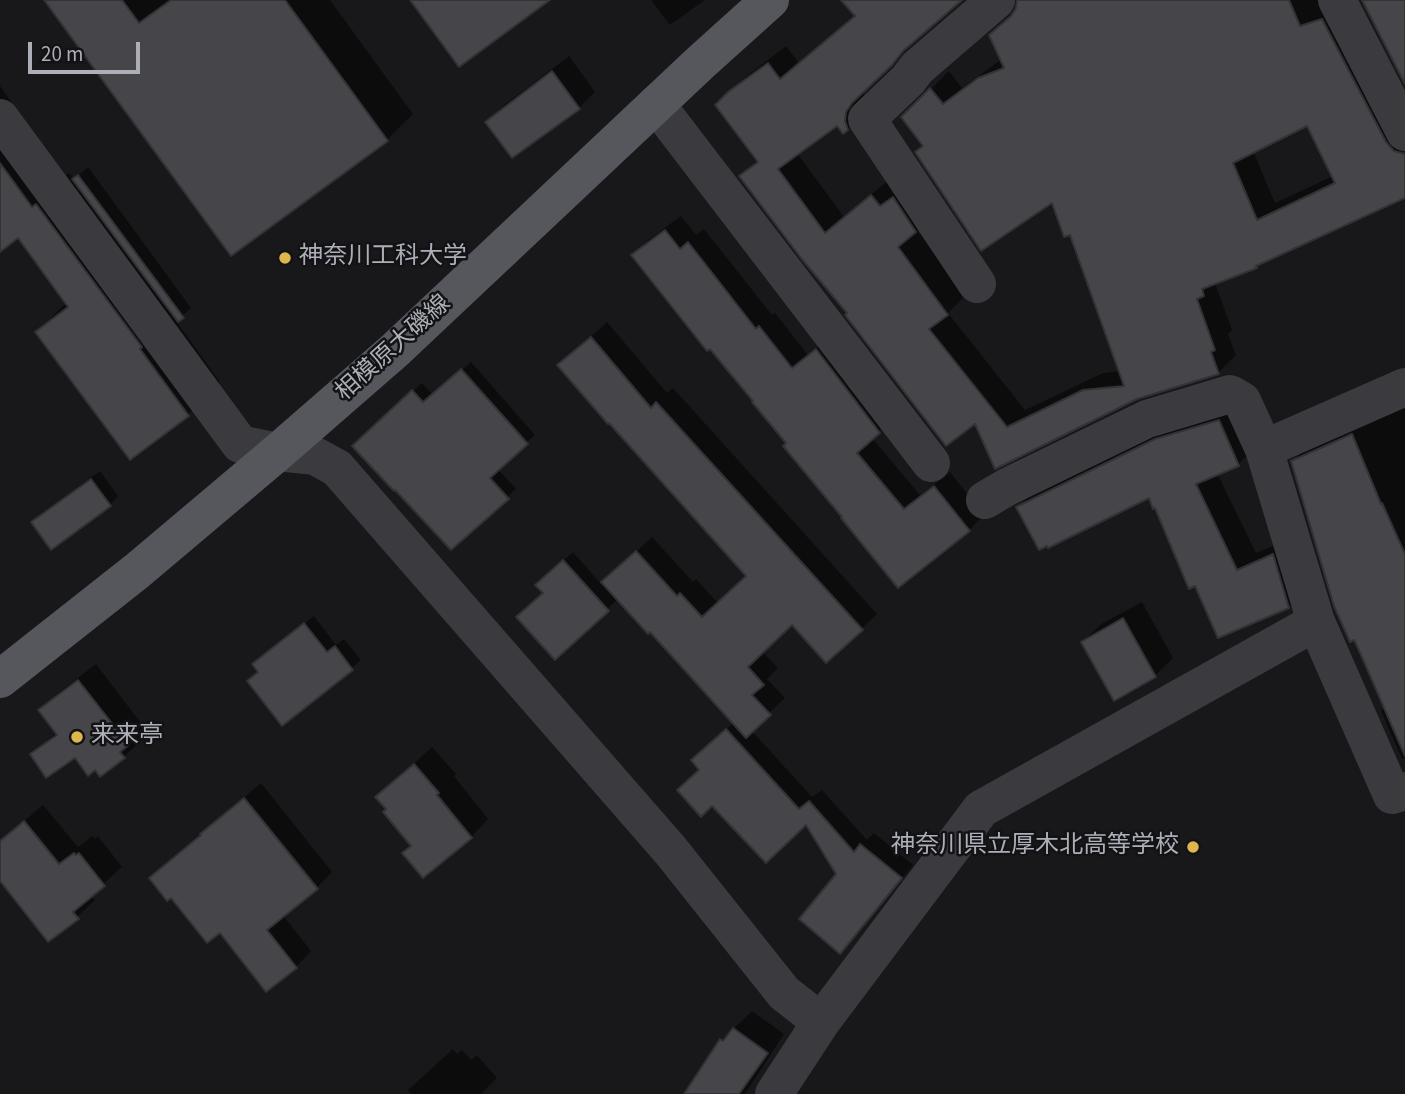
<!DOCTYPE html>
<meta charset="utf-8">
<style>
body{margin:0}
#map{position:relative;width:1405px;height:1094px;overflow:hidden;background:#18181a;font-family:"Source Sans 3",sans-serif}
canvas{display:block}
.scale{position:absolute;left:28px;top:42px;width:112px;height:32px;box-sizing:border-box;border:4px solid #acafb8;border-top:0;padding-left:9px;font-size:21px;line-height:24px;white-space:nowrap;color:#acafb8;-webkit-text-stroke:5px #131315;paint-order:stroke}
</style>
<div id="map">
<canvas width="1405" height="1094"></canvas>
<div class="scale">20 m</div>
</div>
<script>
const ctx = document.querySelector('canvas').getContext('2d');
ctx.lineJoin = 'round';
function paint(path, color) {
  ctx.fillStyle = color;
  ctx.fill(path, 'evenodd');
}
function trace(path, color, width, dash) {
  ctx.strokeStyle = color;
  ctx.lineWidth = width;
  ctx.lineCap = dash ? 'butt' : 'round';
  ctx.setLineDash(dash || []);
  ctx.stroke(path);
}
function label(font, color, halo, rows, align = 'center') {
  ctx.font = font + ' "Source Sans 3","Noto Sans JP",sans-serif';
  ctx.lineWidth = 5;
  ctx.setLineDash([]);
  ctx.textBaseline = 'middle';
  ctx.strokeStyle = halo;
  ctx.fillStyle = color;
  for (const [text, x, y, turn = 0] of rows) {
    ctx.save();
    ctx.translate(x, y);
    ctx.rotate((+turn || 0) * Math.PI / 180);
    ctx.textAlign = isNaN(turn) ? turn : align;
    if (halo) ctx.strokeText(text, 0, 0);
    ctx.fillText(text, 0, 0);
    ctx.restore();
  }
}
paint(new Path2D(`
 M46,0H330L413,114L387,140Z
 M651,0H705L670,25Z
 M861,0H949L909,45L868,86L864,93L863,102L865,111L847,129L837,123L797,153L844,217L890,179L933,213L917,230L965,296L948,313L1025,410L1103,373L1120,371L1072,232L1053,200L925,145L903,117L949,71L962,88L1002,59L991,35L1016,11L1019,0H1317L1382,113L1405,163V192L1260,263L1256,267L1215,283L1232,330L1228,334L1236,355L1218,373L1137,398L996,466L975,421L849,313L741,176L758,160L718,105L748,75L786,46L799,63L856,14ZM1308,124L1333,176L1275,203L1253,151Z
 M569,56L595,92L579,108L487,122L503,106Z
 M0,86L65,176L69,173L74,179L88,167L191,308L176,321L220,382L188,415L130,457L37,332L67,302L19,236L0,250Z
 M681,216L696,235L704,229L772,315L775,313L808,355L832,335L894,417L872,438L920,495L950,472L984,515L969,530L898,586L755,401L633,255L648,240Z
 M607,322L667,393L673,388L877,614L861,629L792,623L762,651L778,668L767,679L785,698L751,730L812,797L822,790L867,840L874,833L913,865L852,939L840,952L838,874L806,822L701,769L706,748L734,722L650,629L618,599L555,657L545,593L546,576L573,552L601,584L652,537L693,582L696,579L718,603L748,575L560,365Z
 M471,362L535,435L498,469L516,489L451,548L363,437L422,383L433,395Z
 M1405,402V758L1402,759L1381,711L1385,706L1292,462L1311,443Z
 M1237,403L1255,447L1238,465L1217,473L1256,553L1291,538L1306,589L1288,607L1195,583L1150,496L1018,507L1036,490L1175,422Z
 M100,471L118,496L110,505L34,522L42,513Z
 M1142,602L1173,658L1155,676L1083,642L1101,624Z
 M314,616L336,645L344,639L361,660L352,668L282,723L260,671L263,656Z
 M96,664L144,727L137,734L141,740L124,757L95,768L75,756L32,755L57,732L41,710L58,693Z
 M432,747L456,774L454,776L488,819L471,837L413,845L388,809L396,780Z
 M261,783L332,872L317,888L283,915L311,951L296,967L220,931L171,896L151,878L167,862Z
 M43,805L78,847L92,836L95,839L98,836L122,867L91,895L95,900L77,917L0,878V841Z
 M752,1011L784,1034L745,1094H686L722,1040Z
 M453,1049L457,1054L462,1050L471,1060L477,1055L497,1078L481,1094H411L408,1090Z`), '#0007');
const building = new Path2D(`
 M44,0H122L139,23L171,0H285L388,141L231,256Z
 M410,0H550L459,67Z
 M841,0H962L903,51L892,65L852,103L846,112L845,121L848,130L843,134L837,126L778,169L825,233L871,195L880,206L893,197L916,232L898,247L948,315L929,329L1007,427L1083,390L1124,386L1070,235L1064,237L1052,203L981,251L915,152L923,146L901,117L930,88L943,104L978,78L1004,68L989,35L1011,16L1016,8L1017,0H1289L1300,26L1322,19L1386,142L1394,151L1405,154V198L1256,266L1257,268L1202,289L1204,296L1197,299L1215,350L1211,352L1219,374L1137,399L995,469L975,424L946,446L845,315L847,313L801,258L739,176L758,162L715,105L728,92L768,63L780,79L855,16ZM1307,126L1335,183L1257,220L1233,163Z
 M1362,0H1405V84Z
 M552,71L580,109L512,158L485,122Z
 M0,163L32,207L36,204L142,347L140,349L189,416L130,460L35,332L68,307L18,238L0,252Z
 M78,175L184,318L178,322L72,179Z
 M665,230L680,249L688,242L756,329L759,326L792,368L816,349L880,433L857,453L904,509L934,486L970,531L898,588L841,518L842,517L783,446L786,443L752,402L753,401L710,349L707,351L631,255Z
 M591,337L651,408L656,402L863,630L826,663L792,625L748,667L764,685L752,695L771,715L746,738L650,632L648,634L601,582L636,551L677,596L680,593L702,617L746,576L609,423L608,424L557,365Z
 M461,369L528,444L490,478L509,499L451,550L395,490L394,491L352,446L412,390L423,402Z
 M1219,420L1239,466L1196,484L1237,570L1273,554L1289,608L1218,638L1195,586L1189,589L1155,508L1153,509L1149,498L1048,548L1047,546L1039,550L1016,507L1155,439Z
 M1352,434L1381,504L1382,503L1405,554V756L1358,648L1354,640L1350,642L1334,606L1291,461Z
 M91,479L111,506L51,550L31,522Z
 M563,560L609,611L555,660L516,617L543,593L535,585Z
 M1123,618L1156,677L1114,701L1081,642Z
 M304,623L327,652L335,646L353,670L282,726L247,681L258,672L252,664Z
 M78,680L129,745L120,752L125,758L100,777L95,770L88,776L75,758L46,778L30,754L57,735L38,710Z
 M726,729L799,809L809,801L854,852L860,844L902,878L840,954L799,919L836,874L806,825L766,863L712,806L701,817L677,790L699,770L691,760Z
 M414,764L439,793L437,795L472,838L423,878L402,853L411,846L383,812L386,809L375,797Z
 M244,798L318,889L267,930L297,968L266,992L220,933L207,943L171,898L167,901L149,878L201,835L200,834Z
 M24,821L59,864L74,853L76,855L79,853L105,886L73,912L79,919L48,942L0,881V841Z
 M733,1028L768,1053L739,1094H684L720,1039L723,1041Z`);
paint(building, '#46454a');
trace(building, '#333336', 2);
trace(new Path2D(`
 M1337,0L1405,132
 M656,104L931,463
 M0,118L240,444L278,452L315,456L337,468L671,851L784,993L821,1022
 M977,284L867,119L908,80L917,68L996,0
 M1264,449L1316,622
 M985,500L1007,487L1147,419L1230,394L1242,401L1264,449L1405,387
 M774,1094L821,1022L981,809L1316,622L1392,795L1405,791`), '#3a3a3f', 38);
trace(new Path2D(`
 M0,679L137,571L278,452L394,351L700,63L770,0`), '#56575d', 38);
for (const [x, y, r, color] of [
 [285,258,7,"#ddb64e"],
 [77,737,7,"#ddb64e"],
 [1193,847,7,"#ddb64e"]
]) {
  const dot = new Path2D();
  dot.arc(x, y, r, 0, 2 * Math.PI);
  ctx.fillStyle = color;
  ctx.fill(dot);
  trace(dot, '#131315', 2.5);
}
label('24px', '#acafb8', '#131315', [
 ["神奈川工科大学",299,258],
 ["来来亭",91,737],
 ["神奈川県立厚木北高等学校",1179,847,"right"]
], 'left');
label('24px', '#acafb8', '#131315', [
 ["相模原大磯線",394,349,-42]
]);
</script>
